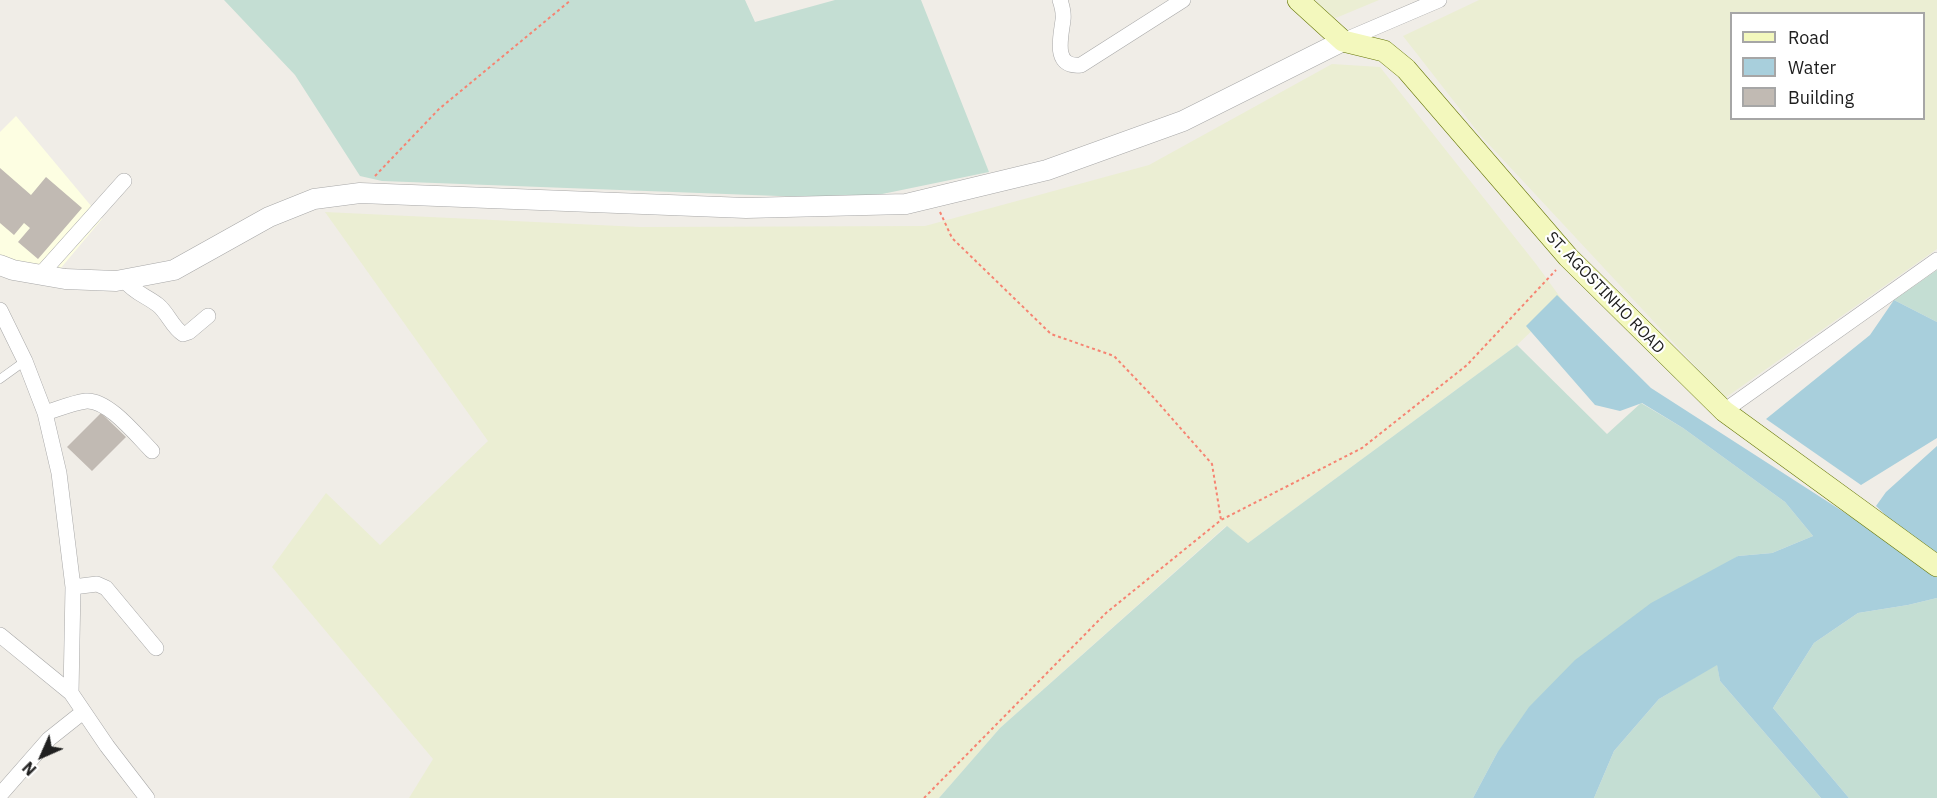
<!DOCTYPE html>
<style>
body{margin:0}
#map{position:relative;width:1937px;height:798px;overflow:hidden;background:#f0ede7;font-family:"IBM Plex Sans",sans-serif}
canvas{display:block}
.legend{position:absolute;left:1730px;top:12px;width:195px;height:108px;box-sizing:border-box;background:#fff;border:2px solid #a6a6a6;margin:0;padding:8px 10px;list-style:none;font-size:18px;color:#202020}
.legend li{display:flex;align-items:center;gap:12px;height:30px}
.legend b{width:30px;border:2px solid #a6a6a6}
.north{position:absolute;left:12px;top:726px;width:60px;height:60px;-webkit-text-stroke:4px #fff;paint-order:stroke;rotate:225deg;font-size:16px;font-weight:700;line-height:24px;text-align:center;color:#202020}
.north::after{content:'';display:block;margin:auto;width:21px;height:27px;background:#202020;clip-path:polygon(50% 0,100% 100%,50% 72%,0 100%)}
</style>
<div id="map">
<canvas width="1937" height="798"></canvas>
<ul class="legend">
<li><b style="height:8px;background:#f3f8bd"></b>Road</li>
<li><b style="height:16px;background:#a8cfdc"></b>Water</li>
<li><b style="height:16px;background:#c1bab3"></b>Building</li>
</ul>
<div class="north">N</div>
</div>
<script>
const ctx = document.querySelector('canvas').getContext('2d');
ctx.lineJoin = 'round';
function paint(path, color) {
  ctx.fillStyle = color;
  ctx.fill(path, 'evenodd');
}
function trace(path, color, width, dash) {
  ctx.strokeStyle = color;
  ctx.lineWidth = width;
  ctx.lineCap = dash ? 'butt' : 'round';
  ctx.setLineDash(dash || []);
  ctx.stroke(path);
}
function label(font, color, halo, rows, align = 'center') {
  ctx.font = font + ' "IBM Plex Sans",sans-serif';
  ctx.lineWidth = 4.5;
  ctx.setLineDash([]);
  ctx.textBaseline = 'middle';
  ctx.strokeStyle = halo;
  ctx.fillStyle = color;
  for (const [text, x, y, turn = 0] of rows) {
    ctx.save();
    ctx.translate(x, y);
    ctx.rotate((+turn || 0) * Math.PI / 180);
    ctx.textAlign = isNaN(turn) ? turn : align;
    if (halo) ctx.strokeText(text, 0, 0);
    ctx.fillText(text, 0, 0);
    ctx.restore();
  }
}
paint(new Path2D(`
 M16,116L102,219L60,269L0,259V132Z`), '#fdfee2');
paint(new Path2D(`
 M1315,0H1379L1331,20Z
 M1479,0H1937V249L1725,398L1481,136L1403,36ZM1732,14H1924V118H1732Z
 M1332,64L1380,67L1536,264L1563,301L1517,345L1248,543L1226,526L1000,728L939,798H409L433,759L272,567L326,493L380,545L488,441L325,212L640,227L925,226L1149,165Z`), '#ebeed3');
paint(new Path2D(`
 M224,0H745L755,22L835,0H921L989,172L858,199L382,181L360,176L295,75Z
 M1937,270V322L1894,300Z
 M1517,345L1607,434L1641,403L1683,428L1785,502L1813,536L1772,553L1738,556L1497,753L1473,798H939L1000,728L1227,526L1248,543Z
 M1937,598V798H1849L1773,708L1814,643L1858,613L1908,605Z
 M1717,664L1720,681L1821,798H1594L1614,751L1659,699Z`), '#c4ded3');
paint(new Path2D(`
 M1557,295L1651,388L1895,545L1904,533L1876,506L1886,492L1937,446V558L1927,568L1937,576V598L1908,605L1858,613L1814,643L1773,708L1849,798H1821L1720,681L1717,665L1659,699L1614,751L1594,798H1473L1497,753L1529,707L1575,660L1651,603L1738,556L1772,553L1813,536L1785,502L1683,428L1642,403L1620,411L1595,405L1526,326Z
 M1894,300L1937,322V438L1861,485L1766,419L1870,335Z`), '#a8cfdc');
paint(new Path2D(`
 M0,168L31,195L46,177L82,208L38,259L18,242L30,228L24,223L14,235L0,223Z
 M101,413L126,437L92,471L67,447Z`), '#c1bab3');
const service = new Path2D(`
 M0,379L25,361`);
const minor = new Path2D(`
 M1060,0C1062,6 1064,13 1063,20C1061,37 1052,68 1081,65L1183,0
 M1343,41L1439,0
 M40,275L124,181
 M124,280C136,294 145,295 158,305C168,313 172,327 183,334L189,332L208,316
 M0,310L25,361L45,413L59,473L73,587L71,693L107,746L147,798
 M1724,411L1937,260
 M45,413C58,409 72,403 86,401C108,399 137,436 152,451
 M73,587L97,584L106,588L156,648
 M0,635L71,693
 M0,795L49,739L83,712`);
const tertiary = new Path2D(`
 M0,265L13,270L65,279L116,281L174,270L269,217L314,199L360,193L746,208L906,204L1047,170L1183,121L1343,41`);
const secondary = new Path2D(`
 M1298,0L1343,41L1384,51L1406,69L1568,257L1724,411L1937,566`);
trace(service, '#a7a7a7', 9);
trace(minor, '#a7a7a7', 16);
trace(tertiary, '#a7a7a7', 21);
trace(secondary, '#667608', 22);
trace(new Path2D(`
 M375,176L439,109L571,0
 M940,212L952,238L1051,334L1114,356L1154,398L1212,464L1221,520
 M924,798L1106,613L1221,520L1362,448L1467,365L1556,270`), '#f68472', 2, [3, 3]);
trace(service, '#fff', 8);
trace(minor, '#fff', 15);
trace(tertiary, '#fff', 20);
trace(secondary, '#f3f8bd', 21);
label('16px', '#202020', '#fff', [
 ["ST. AGOSTINHO ROAD",1605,293,46]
]);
</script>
